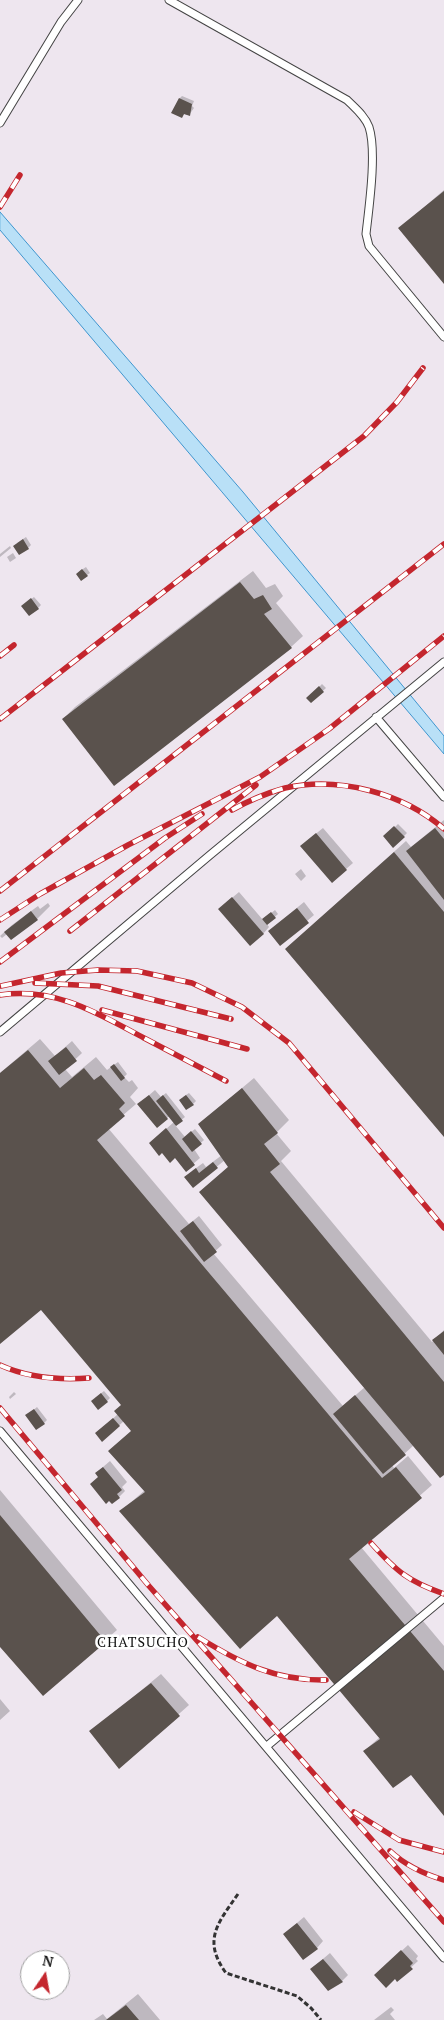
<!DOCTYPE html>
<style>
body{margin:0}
#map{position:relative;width:444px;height:2020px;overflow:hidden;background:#fffdf5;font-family:"PT Serif",serif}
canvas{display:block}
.north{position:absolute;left:20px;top:1950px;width:50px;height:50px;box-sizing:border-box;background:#fff;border:1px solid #a0a0a0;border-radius:50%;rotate:12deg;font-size:14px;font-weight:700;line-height:20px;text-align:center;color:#111}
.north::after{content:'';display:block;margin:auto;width:18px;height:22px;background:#c4262e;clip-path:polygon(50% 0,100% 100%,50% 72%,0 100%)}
</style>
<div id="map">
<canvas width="444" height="2020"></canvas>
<div class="north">N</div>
</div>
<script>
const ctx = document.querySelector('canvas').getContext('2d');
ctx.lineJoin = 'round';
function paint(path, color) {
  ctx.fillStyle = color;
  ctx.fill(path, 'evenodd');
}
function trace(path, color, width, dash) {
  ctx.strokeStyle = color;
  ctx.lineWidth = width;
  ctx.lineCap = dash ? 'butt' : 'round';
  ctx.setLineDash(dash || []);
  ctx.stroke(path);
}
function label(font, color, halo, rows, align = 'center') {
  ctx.font = font + ' "PT Serif",serif';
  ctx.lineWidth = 5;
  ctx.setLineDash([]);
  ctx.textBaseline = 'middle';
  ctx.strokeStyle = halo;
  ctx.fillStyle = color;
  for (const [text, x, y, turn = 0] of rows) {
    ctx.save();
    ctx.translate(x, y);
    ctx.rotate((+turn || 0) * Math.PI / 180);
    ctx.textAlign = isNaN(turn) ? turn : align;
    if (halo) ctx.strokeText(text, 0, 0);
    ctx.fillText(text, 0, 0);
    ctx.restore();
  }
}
paint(new Path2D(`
 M0,0H444V2020H0ZM30,1960H60V1990H30Z`), '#eee6ef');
const water = new Path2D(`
 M0,212L243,492L444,736V754L0,230Z`);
paint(water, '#b9e0f7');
trace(water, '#3f96cf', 1);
paint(new Path2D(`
 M182,96L194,101L192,106L194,108L189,115L184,114L182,117L180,98Z
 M444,190V282L400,228Z
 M26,537L31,545L28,548L17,543Z
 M10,546L11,548L0,557V554Z
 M13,553L16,558L10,562L7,557Z
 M86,567L90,573L87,575L80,571Z
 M253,571L266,588L275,584L283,596L276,603L303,636L291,647L63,719L75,707Z
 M34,597L41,605L38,608L25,604Z
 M322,684L326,688L311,702L308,698Z
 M444,820V1135L286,949L406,841L411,847Z
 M398,824L407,833L394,846L385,837Z
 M323,828L353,863L346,869L308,840Z
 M301,869L306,876L301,881L295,874Z
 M239,892L263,920L275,910L278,914L267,924L269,927L263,934L226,903Z
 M304,902L314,915L280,944L276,925Z
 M48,903L50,906L37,919L7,934L2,938L0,936L12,925L38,906L40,909Z
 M40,1039L55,1056L72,1041L82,1053L65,1069L72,1077L96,1057L107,1070L118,1062L127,1074L124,1077L129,1082L132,1080L138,1088L130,1097L136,1104L108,1128L189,1224L199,1216L222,1245L213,1253L343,1406L365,1387L200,1192L229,1166L225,1160L193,1186L192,1171L203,1163L206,1167L222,1155L199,1124L254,1078L289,1120L276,1133L291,1151L281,1161L432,1342L444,1330V1473L414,1445L392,1465L394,1468L408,1456L432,1485L361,1547L444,1646V1814L411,1774L364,1751L380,1737L277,1615L121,1511L145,1490L132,1430L124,1421L103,1440L97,1433L118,1414L122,1404L41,1308L0,1342V1073Z
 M155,1090L161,1097L166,1093L185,1117L175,1125L185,1137L195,1129L204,1140L194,1149L200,1158L186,1170L157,1137L174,1122L170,1116L167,1118L139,1104Z
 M189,1093L196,1101L193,1104L183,1097Z
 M104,1391L110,1398L107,1401L95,1398Z
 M14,1392L16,1394L10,1399L9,1397Z
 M37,1407L47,1420L44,1423L30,1413Z
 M110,1461L127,1482L122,1487L125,1491L119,1497L109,1499L96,1473Z
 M0,1490L117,1630L43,1694L0,1645Z
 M161,1674L189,1705L119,1767L91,1732Z
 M0,1699L10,1711L0,1720Z
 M304,1917L323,1941L317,1948L284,1934Z
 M408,1945L418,1956L416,1959L418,1961L397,1980L382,1969Z
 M330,1953L348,1975L342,1981L311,1969Z
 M138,1994L160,2020H94L103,2014L107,2019Z
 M391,2007L394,2010L390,2014L395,2020H374Z`), '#0003');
paint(new Path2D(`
 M179,98L192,104L190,116L184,114L182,118L171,113Z
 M444,191V284L398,228Z
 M23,539L29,549L19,555L13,546Z
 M82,569L88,576L81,581L76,574Z
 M240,582L254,599L263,595L272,609L264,614L292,648L114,786L62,719Z
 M31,598L39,609L29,616L21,606Z
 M319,686L324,692L311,703L306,698Z
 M394,826L405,837L393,848L383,836Z
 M435,828L444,839V900L406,851Z
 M316,833L347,870L332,883L300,846Z
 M394,852L444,912V1137L285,949Z
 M232,897L264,934L250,946L218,909Z
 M297,908L309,923L280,946L268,931Z
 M31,911L38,920L11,940L4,932Z
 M271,912L276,918L267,925L262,919Z
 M66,1047L77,1061L59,1075L48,1061Z
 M28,1050L60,1088L84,1068L94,1080L101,1075L125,1103L119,1109L125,1116L97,1140L382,1478L396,1467L422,1498L349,1559L444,1671V1816L411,1775L393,1788L363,1751L380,1739L277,1616L240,1649L119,1511L145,1492L108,1451L131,1431L114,1411L121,1405L41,1310L0,1344V1073Z
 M114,1064L125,1078L121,1081L110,1067Z
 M242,1088L278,1133L264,1144L280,1164L270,1172L444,1382V1475L440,1478L199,1192L228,1167L198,1124Z
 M149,1095L168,1119L157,1128L137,1104Z
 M163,1095L183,1121L176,1126L156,1101Z
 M186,1095L194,1105L186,1110L179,1100Z
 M166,1128L195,1165L186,1172L175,1158L170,1163L162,1153L159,1156L149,1143Z
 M191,1131L202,1144L192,1152L182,1139Z
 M213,1162L218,1168L193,1188L184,1177L196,1168L199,1173Z
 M193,1221L217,1252L204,1262L180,1231Z
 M444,1331V1355L432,1340Z
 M101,1393L108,1402L98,1410L91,1401Z
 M355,1395L406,1455L383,1474L333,1414Z
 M34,1409L45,1424L36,1430L25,1415Z
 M113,1418L120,1426L102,1442L95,1433Z
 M103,1467L122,1490L117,1494L120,1498L112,1504L109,1501L106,1504L90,1484L98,1477L95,1473Z
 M0,1515L106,1642L43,1696L0,1647Z
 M151,1683L180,1716L119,1769L89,1731Z
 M297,1923L318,1949L303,1960L283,1934Z
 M401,1950L413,1963L410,1966L413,1969L397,1982L395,1979L386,1988L374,1975Z
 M323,1959L343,1982L328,1991L310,1969Z
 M126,2005L139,2020H106Z`), '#5a524d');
const lane = new Path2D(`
 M169,0L347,100C355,108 365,116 369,127C377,152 369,207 366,234L369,246L444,337
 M0,123L61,22L78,0
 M376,717L444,797
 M0,1032L210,855L444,662
 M0,1431L444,1958
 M267,1746L444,1598`);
trace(lane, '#444', 9);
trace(new Path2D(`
 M238,1894C218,1923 202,1940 226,1973L297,1996L311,2008L321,2020`), '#333', 3, [5, 2.5]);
trace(lane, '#fff', 7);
const rail = new Path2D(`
 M0,207L20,175
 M0,656L14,645
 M0,719L364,436L397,402L423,368
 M232,810C248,801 267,793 285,788C339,776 403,793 444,829
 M0,891L444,544
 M0,920L40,894L128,845L260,777L329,729L444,636
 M70,931L256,785
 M0,962L165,838L202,814
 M35,983L98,986L231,1019
 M1,986L61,973L98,970L137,971L192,983L242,1007L289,1043L444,1228
 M0,995C56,987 97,1013 144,1038C171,1052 199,1067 226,1081
 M102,1010L247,1049
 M0,1365C28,1378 59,1380 89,1378
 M0,1408L149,1586L444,1922
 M371,1543C397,1572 408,1581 444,1594
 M198,1637C240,1663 276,1681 326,1680
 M354,1812L399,1840L444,1852
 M390,1851C406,1866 424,1874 444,1880`);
trace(rail, '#c4262e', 5.5);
trace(rail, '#fff', 4, [11]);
ctx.letterSpacing = '1px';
label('14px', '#111', '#fff', [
 ["CHATSUCHO",143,1643]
]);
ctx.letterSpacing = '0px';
</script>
